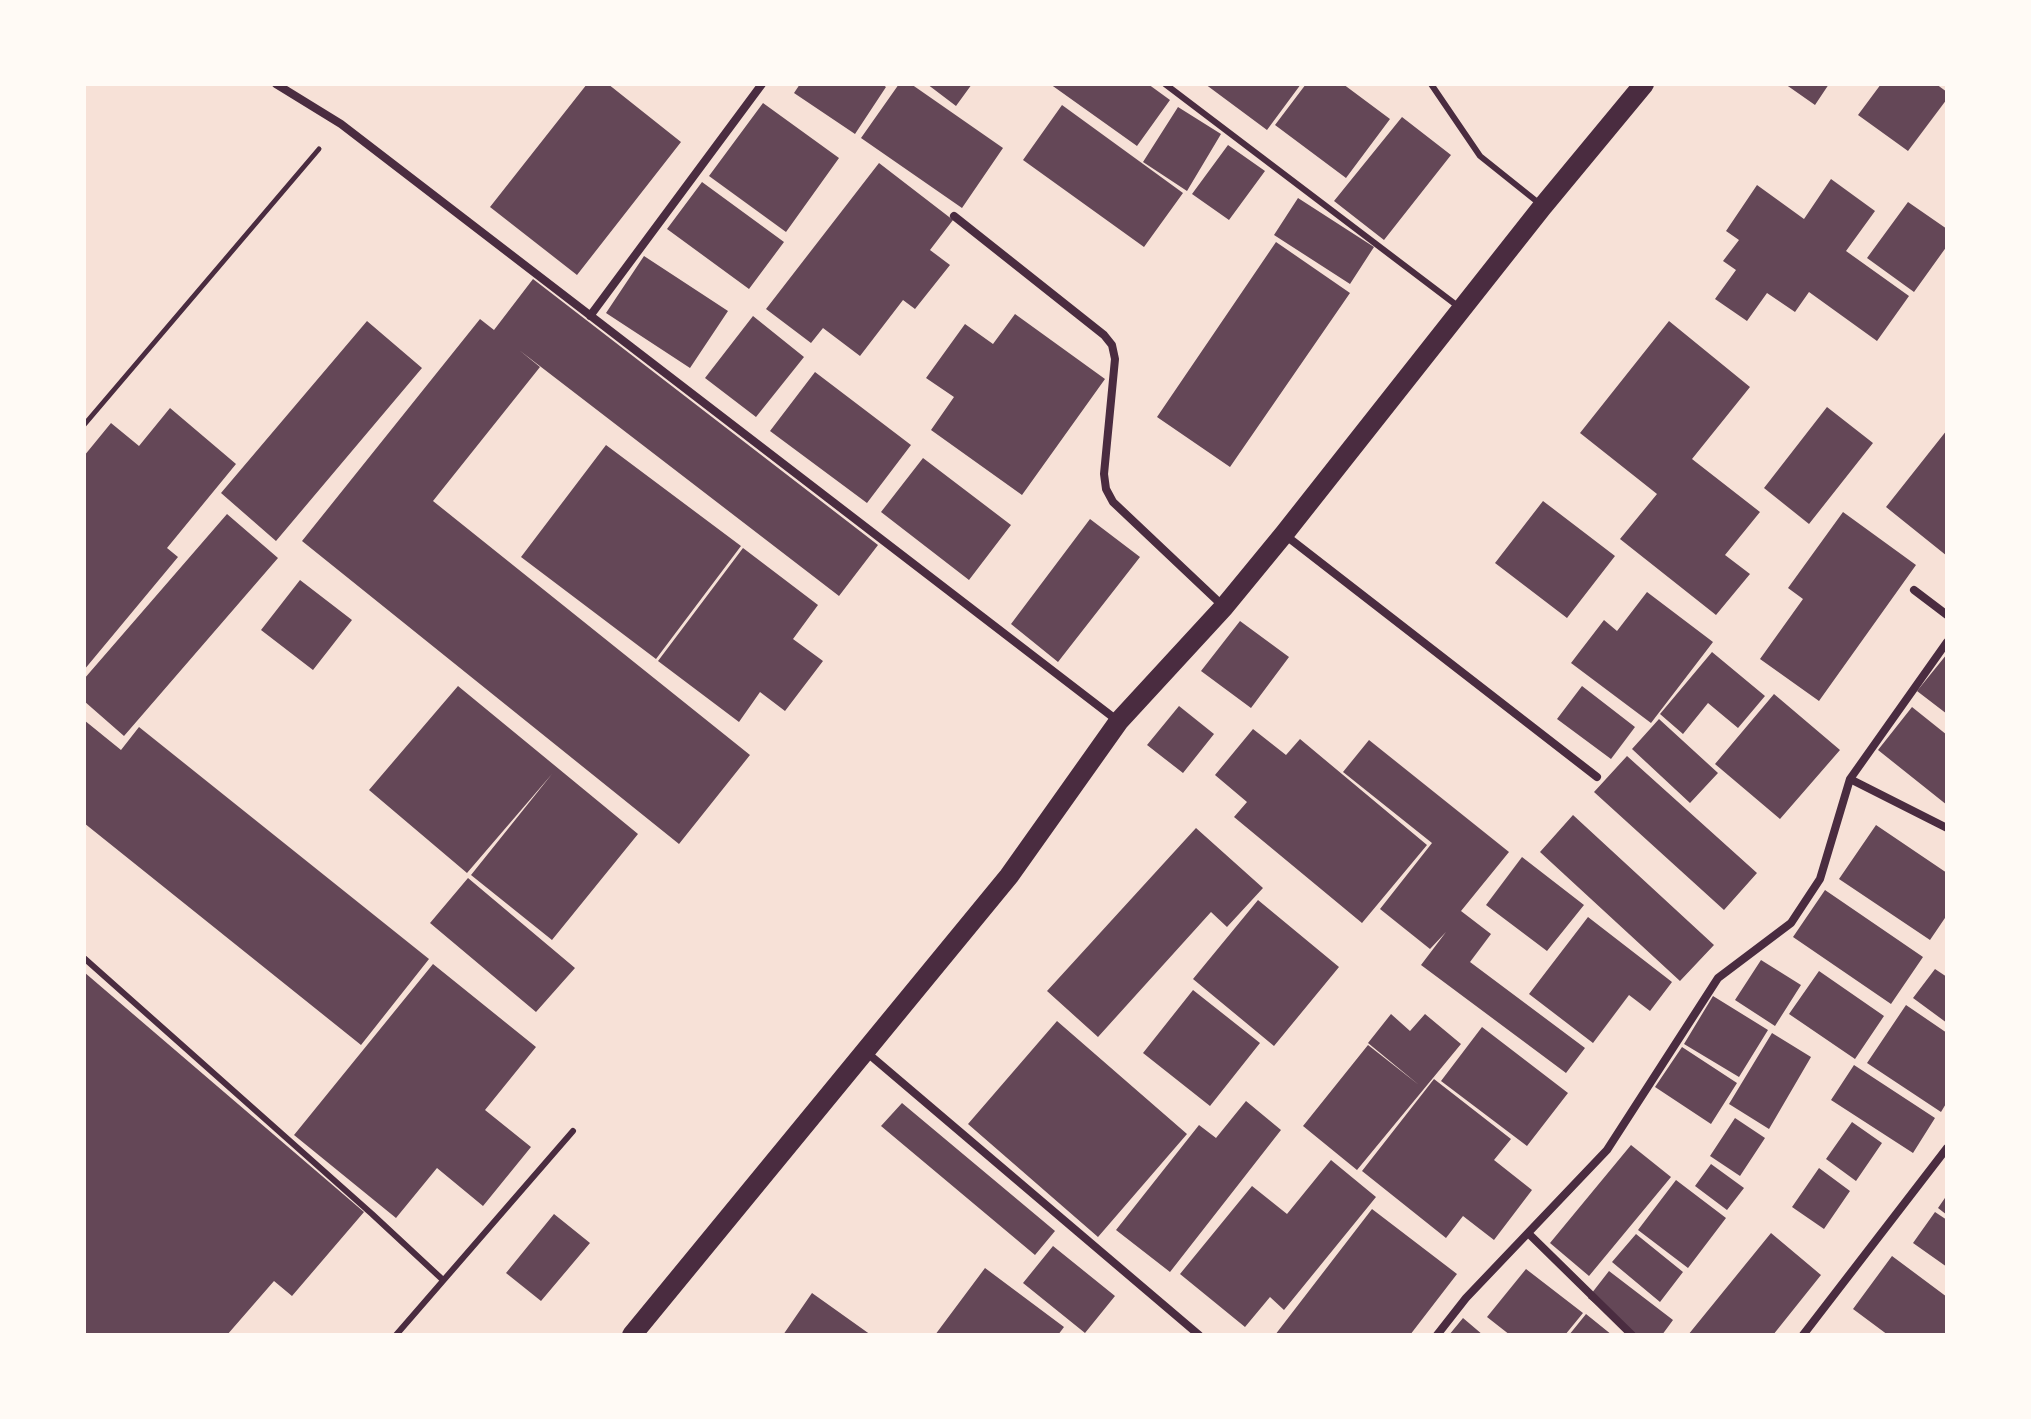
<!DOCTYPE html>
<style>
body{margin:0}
#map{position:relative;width:2031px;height:1419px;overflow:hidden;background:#f7e1d7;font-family:"PT Sans",sans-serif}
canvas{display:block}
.frame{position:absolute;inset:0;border:86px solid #fffaf5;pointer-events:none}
</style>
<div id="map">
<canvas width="2031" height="1419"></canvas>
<div class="frame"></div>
</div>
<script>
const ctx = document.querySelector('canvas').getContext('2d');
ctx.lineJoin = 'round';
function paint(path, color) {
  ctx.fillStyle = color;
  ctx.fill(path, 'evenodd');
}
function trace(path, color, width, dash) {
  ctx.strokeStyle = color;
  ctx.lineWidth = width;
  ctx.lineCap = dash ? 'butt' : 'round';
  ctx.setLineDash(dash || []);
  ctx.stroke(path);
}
paint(new Path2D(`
 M587,84H608L681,142L577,275L490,207Z
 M800,84H882L886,87L855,134L794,93Z
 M899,84H911L1003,148L962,208L861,138Z
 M927,84H972L956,106Z
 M1050,84H1148L1170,100L1137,146Z
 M1205,84H1301L1267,130Z
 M1306,84H1343L1390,119L1346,178L1275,125Z
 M1785,84H1829L1815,105Z
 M1881,84H1936L1947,92V99L1908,151L1858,115Z
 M763,103L839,158L786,232L709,176Z
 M1062,105L1183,193L1144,247L1023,160Z
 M1178,107L1221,134L1187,191L1143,162Z
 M1402,117L1451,155L1384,240L1334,201Z
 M1228,145L1265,171L1229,220L1192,194Z
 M879,163L953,220L930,250L950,265L915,309L903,300L860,356L823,328L811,343L766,309Z
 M1831,179L1875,211L1846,251L1909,296L1877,341L1809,292L1795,312L1767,293L1747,321L1715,299L1736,270L1723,261L1739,240L1726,231L1757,185L1804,219Z
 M702,182L784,242L749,289L667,229Z
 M1298,198L1374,247L1350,284L1274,235Z
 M1908,202L1947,229V246L1914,292L1867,258Z
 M1276,242L1350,293L1230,467L1157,417Z
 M644,256L728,311L690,368L606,313Z
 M533,279L878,545L839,596L519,350L540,367L433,501L750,755L679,844L302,541L480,319L494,330Z
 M1015,314L1105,379L1022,495L931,430L954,397L926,378L965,324L993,344Z
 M753,316L804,357L756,417L705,378Z
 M367,321L422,368L276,541L221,493Z
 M1669,321L1750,387L1692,459L1760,512L1725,555L1750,574L1716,615L1620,539L1657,494L1580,433Z
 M815,372L911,445L867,503L770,431Z
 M1827,407L1873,443L1809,524L1764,488Z
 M170,408L236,464L167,548L178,557L84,670V456L111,423L139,446Z
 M1947,430V556L1886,507Z
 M606,445L741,546L656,659L521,557Z
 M923,458L1011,525L969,580L881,512Z
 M1543,501L1615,556L1567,618L1495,563Z
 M1843,512L1916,565L1819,701L1760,659L1803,599L1788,588Z
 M227,514L278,558L124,736L84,701V679Z
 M1090,519L1140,557L1058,662L1011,624Z
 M743,548L818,605L793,639L823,661L785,711L760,692L739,722L658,661Z
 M300,580L352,620L313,670L261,630Z
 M1647,592L1713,642L1651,723L1571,663L1604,620L1617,631Z
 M1240,621L1289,657L1251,708L1201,671Z
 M1712,652L1765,696L1738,728L1708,703L1683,734L1660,714Z
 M1947,654V714L1917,691Z
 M458,686L638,834L552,940L471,875L552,774L467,873L369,790Z
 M1582,686L1635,727L1611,759L1557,719Z
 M1774,694L1840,750L1780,819L1715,764Z
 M1179,706L1214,734L1183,773L1147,745Z
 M1912,707L1947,735V805L1878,750Z
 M1659,719L1718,773L1690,803L1632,749Z
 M84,720L121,750L139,727L429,959L361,1045L84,823Z
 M1253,729L1286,755L1300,739L1427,845L1362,923L1234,817L1247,802L1215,775Z
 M1369,740L1509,852L1461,911L1491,934L1470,962L1585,1048L1566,1073L1421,965L1446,932L1430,949L1380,909L1432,843L1343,772Z
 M1627,756L1757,873L1724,910L1594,792Z
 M1573,815L1714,945L1680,981L1540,852Z
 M1876,825L1947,873V915L1930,940L1839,879Z
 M1196,828L1263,888L1227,927L1211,912L1098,1037L1047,991Z
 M1522,857L1584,905L1547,951L1486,905Z
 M468,878L575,968L536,1012L430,923Z
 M1825,890L1923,957L1891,1004L1793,937Z
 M1258,900L1339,967L1274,1046L1193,979Z
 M1588,917L1672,982L1650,1011L1629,995L1593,1043L1529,994Z
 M1761,960L1801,985L1775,1026L1735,1000Z
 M433,964L536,1047L485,1110L531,1147L483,1206L437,1168L396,1218L294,1135Z
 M1935,969L1947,977V1023L1913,998Z
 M1819,971L1884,1016L1855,1059L1789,1014Z
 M84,972L364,1212L292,1296L274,1281L227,1335H84Z
 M1193,990L1260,1043L1210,1106L1143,1053Z
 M1713,996L1768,1030L1739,1077L1684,1044Z
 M1906,1005L1947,1033V1102L1941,1112L1867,1063Z
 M1391,1014L1410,1031L1425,1014L1461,1044L1357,1170L1303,1126L1368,1045L1419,1085L1368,1043Z
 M1057,1021L1187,1134L1098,1237L968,1124Z
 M1482,1027L1568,1093L1527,1146L1441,1081Z
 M1772,1033L1811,1057L1769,1129L1729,1104Z
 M1682,1047L1737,1083L1711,1124L1655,1087Z
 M1854,1065L1935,1118L1913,1153L1831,1100Z
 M1434,1079L1511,1139L1494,1160L1532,1190L1494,1240L1463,1216L1446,1238L1362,1171Z
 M1246,1101L1281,1130L1170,1272L1116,1230L1199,1125L1216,1138Z
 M902,1103L1055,1231L1035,1255L881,1126Z
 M1735,1118L1765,1138L1740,1176L1710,1156Z
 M1852,1122L1882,1143L1856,1181L1826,1159Z
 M1631,1145L1671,1177L1589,1276L1550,1243Z
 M1331,1160L1376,1197L1284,1310L1270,1297L1245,1327L1180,1274L1252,1186L1287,1214Z
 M1711,1164L1744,1188L1727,1210L1695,1186Z
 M1819,1168L1850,1191L1824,1229L1792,1207Z
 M1676,1180L1726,1218L1688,1268L1638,1230Z
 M1947,1195V1215L1938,1208Z
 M1372,1209L1457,1274L1410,1335H1275Z
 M1935,1212L1947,1220V1267L1913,1243Z
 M554,1214L590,1243L541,1301L506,1273Z
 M1771,1233L1821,1275L1773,1335H1688Z
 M1636,1234L1683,1272L1660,1302L1612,1262Z
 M1053,1246L1115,1296L1085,1333L1023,1283Z
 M1892,1256L1947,1297V1335H1888L1853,1309Z
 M985,1268L1064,1327L1058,1335H935Z
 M1526,1269L1583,1313L1565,1335H1510L1487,1317Z
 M1609,1271L1673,1320L1662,1335H1635L1588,1298Z
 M812,1293L871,1335H783Z
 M1586,1314L1612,1335H1569Z
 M1463,1318L1483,1335H1449Z`), '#644757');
trace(new Path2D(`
 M84,425L319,149`), '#4a2c40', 5);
trace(new Path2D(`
 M1165,84L1459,307
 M1431,84L1480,156L1540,204
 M84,958L372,1214L443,1280
 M396,1335L573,1131`), '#4a2c40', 6);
trace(new Path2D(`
 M276,84L341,124L1118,721
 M954,216L1104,335L1112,345L1115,359L1104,474L1106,489L1113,502L1223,606
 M590,316L762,84
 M1285,535L1597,777
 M1914,590L1947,615
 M1850,779L1947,828
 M865,1051L1199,1335
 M1528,1233L1632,1335
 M1437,1335L1466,1298L1607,1150L1718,978L1791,923L1820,879L1850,779L1947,642
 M1803,1335L1947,1148`), '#4a2c40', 8);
trace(new Path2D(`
 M632,1335L1009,876L1119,721L1224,607L1284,534L1543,206L1644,84`), '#4a2c40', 20);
</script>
